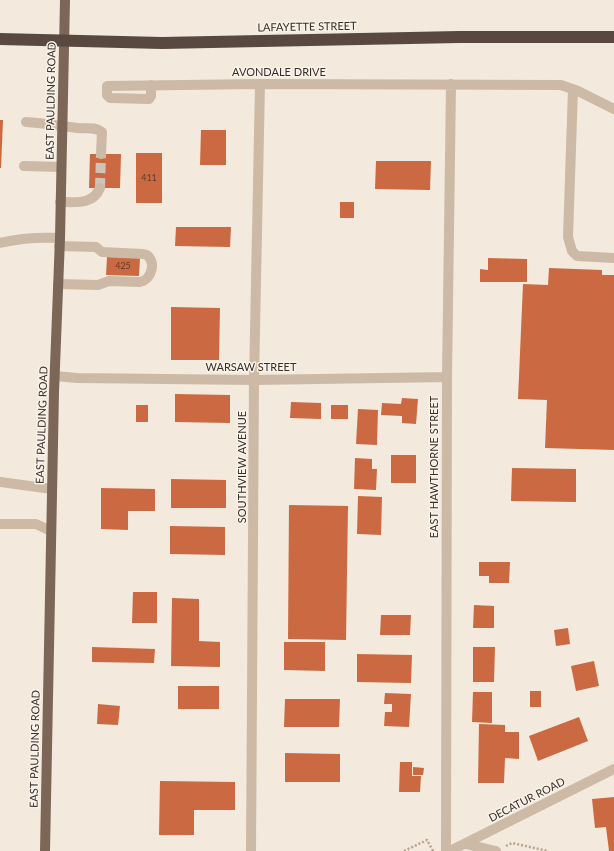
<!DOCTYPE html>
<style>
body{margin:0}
canvas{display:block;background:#f3e9dc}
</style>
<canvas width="614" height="851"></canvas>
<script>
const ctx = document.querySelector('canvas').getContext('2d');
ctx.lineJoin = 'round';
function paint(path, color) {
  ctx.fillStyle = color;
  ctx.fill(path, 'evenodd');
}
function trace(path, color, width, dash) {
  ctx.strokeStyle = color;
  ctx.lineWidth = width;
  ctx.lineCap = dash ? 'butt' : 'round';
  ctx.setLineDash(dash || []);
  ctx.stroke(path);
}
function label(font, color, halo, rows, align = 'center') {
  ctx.font = font + ' Lato,sans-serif';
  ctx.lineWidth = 3;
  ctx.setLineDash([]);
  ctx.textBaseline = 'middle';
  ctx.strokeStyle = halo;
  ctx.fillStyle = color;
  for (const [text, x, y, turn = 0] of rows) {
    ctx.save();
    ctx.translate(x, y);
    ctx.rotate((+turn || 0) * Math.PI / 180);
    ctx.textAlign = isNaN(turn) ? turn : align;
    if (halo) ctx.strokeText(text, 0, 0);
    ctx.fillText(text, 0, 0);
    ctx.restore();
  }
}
paint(new Path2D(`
 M0,120H3L1,168H0Z
 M201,130H226V165H200Z
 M136,153H162V203H136Z
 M90,154H121L120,188H89Z
 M376,161H431L430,190L375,189Z
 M340,202H354V218H340Z
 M176,227H231L230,247L175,246Z
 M107,257L140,258L139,276L106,275Z
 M488,258L527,259V282H480V269L488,270Z
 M549,268L602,270V275H614V450L545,448L547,400L518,399L523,284L548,285Z
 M171,307L220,308L219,360H171Z
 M175,394L230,395V423L175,422Z
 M402,398L418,399L416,424L402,423V416L381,415L382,403L401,404Z
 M291,402L321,403V419L290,418Z
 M136,405H148V422H136Z
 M331,405H348V419H331Z
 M358,409L378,410L377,445L356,444Z
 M391,455H416V483H391Z
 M355,458L372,459V469H377L376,490L354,489Z
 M512,468L576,469V502L511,501Z
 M171,479L226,480V508H171Z
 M101,488L155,489V511H128V530L101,529Z
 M358,496L382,497L381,535L357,534Z
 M289,505L348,506L346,640L288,639Z
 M170,526L225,527V555L170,554Z
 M479,562H510L509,583H489V576H479Z
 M133,592H157V623H132Z
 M172,598L199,599V641L220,642V667L171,666Z
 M474,605L494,606V628H473Z
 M381,615H411L410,635H380Z
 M568,628L570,644L556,646L554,630Z
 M284,642H325V671L284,670Z
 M92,647L155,649L154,663L92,662Z
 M473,647H495L494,682H473Z
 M357,654L412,655L411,683L357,682Z
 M594,661L599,686L576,691L571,666Z
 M178,686H219V709H178Z
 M530,691H541V707H530Z
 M473,692H492V723L472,722Z
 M385,693L411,694L409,727L384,726L385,712H392V704H384Z
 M285,699H340L339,727H284Z
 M98,704L120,706L118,725L97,724Z
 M579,717L588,741L538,761L529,736Z
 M479,724L505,725V732H519V759L505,758L504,783H478Z
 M285,753L340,754V782H285Z
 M400,762H412V776H421L420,792H399Z
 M413,767L424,768L423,775H413Z
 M160,781L235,782V810H194V835H159Z
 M614,797V851H609L606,827L595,828L592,799Z`), '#cb6a42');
trace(new Path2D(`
 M100,188L101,154`), '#cec4b8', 10, [10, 5]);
trace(new Path2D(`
 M506,846L512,843L548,851
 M404,851L427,840L433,851`), '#b8a491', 2.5, [2, 2]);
trace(new Path2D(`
 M151,85V96L149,99L110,98L107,95V86L260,84L561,85L578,91L614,109
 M573,89L568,237L572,251L577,256L614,258
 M26,122C43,123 60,126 77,128C86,129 95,126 102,132L101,154
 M24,166L61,167
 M60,202C76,202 93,205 100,188
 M0,243C20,238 39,237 60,238
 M58,284L98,285L109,281L140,282C152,279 156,263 147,255L143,254L102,252L96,247L59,246
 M55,376L77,378L254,380L447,377
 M0,482L52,489
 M0,524H36L51,531
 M466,844L496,851
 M251,851L254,380L260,84
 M446,851L447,377L451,84
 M450,851L614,769`), '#ccbaa7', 10);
trace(new Path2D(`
 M45,851L54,392L60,238L65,0`), '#7b6658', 10);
trace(new Path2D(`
 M0,39L162,43L459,37H614`), '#59483f', 12);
label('9px', '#5d3d2e', null, [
 ["411",149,178],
 ["425",123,266]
]);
label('11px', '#382e28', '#faf3e9', [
 ["LAFAYETTE STREET",307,27,-1],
 ["AVONDALE DRIVE",279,72],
 ["EAST PAULDING ROAD",51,101,-89],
 ["WARSAW STREET",251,367],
 ["EAST PAULDING ROAD",42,425,-88],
 ["SOUTHVIEW AVENUE",242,467,-90],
 ["EAST HAWTHORNE STREET",434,467,-90],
 ["EAST PAULDING ROAD",35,749,-89],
 ["DECATUR ROAD",527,800,-27]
]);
</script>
